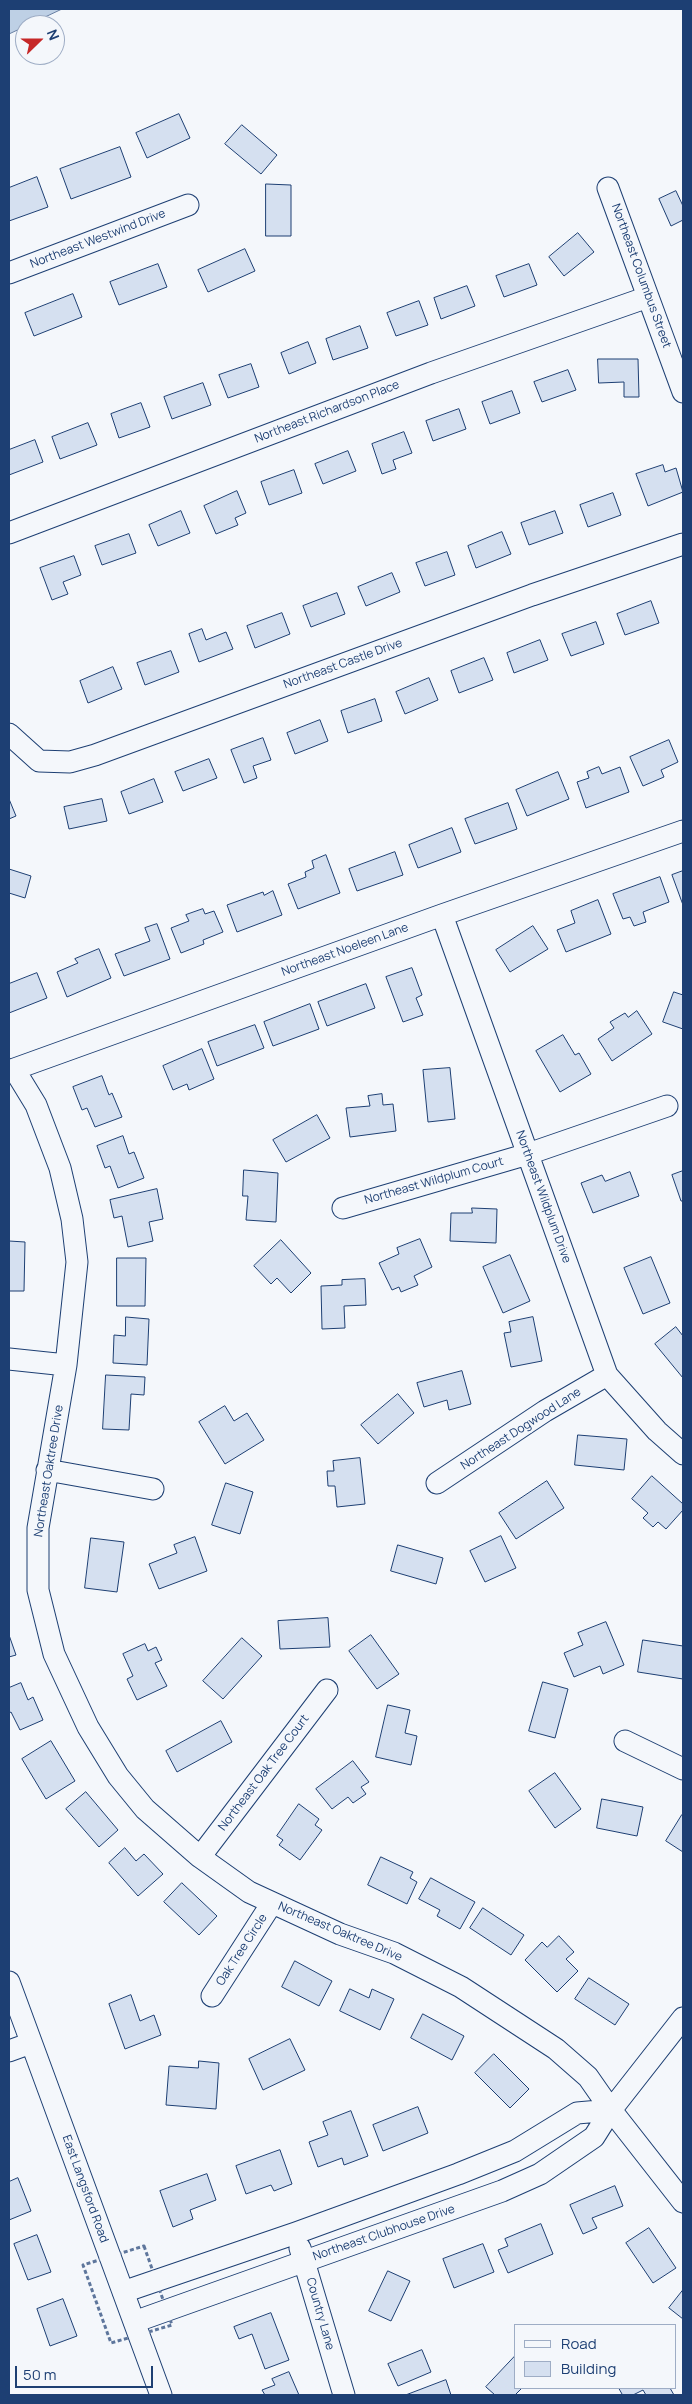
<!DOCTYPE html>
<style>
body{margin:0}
#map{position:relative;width:692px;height:2404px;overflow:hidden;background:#f4f7fb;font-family:Manrope,sans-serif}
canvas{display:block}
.frame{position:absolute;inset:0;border:10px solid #1d3f73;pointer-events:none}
.legend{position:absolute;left:514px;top:2324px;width:162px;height:65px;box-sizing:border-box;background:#f4f7fb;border:1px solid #9eadc5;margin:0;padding:6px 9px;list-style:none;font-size:15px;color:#1d3f73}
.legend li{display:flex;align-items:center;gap:10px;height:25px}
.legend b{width:25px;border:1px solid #9eadc5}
.north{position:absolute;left:15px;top:15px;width:50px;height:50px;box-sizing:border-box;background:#f4f7fb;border:1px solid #9eadc5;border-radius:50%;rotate:68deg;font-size:14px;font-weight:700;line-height:20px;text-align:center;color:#1d3f73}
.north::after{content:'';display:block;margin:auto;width:18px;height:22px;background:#c62828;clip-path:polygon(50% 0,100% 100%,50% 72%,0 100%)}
.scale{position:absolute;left:15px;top:2366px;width:138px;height:22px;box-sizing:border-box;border:2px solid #1d3f73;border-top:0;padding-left:6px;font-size:15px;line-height:18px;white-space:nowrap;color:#1d3f73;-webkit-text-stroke:4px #f4f7fb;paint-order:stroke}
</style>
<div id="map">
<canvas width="692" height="2404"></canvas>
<div class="frame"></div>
<ul class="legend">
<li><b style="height:6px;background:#f4f7fb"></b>Road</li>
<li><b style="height:14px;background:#d5e0f0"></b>Building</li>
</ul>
<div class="north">N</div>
<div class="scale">50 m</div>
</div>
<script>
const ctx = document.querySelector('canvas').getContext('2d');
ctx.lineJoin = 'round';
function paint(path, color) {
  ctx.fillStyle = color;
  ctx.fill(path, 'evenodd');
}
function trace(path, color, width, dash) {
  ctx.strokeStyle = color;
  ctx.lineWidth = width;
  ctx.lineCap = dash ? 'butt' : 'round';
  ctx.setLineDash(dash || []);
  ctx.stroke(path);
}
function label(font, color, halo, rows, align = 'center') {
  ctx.font = font + ' Manrope,sans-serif';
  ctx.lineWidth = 4;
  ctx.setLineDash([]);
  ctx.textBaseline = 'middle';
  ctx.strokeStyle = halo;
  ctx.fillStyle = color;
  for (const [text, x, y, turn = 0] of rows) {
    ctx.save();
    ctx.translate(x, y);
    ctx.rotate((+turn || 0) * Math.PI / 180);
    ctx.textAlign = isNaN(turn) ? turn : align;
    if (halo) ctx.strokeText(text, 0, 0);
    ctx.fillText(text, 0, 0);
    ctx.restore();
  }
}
const water = new Path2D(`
 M9,9H62L9,34Z`);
paint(water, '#bed0e5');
trace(water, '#687fa3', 1);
const building = new Path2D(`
 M179,114L190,138L147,158L136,133Z
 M242,125L277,155L261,174L225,144Z
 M120,147L131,177L71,199L60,169Z
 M37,177L48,207L9,221V188Z
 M266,184L291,185V236H266Z
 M676,191L683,206V220L671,226L659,199Z
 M578,233L594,252L564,276L549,257Z
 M245,249L255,271L208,292L198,270Z
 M158,264L167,287L119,305L110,282Z
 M529,264L537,285L504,297L496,276Z
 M467,286L475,306L441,319L434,298Z
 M73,294L82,317L34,336L25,313Z
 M419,301L428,325L396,336L387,313Z
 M360,326L368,348L333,360L326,339Z
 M308,342L316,363L289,374L281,353Z
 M598,359H638L639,397H624V382L599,383Z
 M251,364L259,387L228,398L219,375Z
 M568,370L576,390L542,402L534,382Z
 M203,383L211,405L172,419L164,397Z
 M512,391L520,413L490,424L482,402Z
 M141,403L150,427L119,438L111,414Z
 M459,409L466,429L433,441L426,421Z
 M88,423L97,445L60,459L52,437Z
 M404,432L412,453L393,460L396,469L382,474L372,444Z
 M35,440L43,462L9,475V450Z
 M348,451L356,471L323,484L315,464Z
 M663,465L665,472L676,468L683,492L648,506L636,474Z
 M294,470L302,493L269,505L261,482Z
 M237,491L246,513L235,518L238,525L216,534L204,506Z
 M613,493L621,515L588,527L580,505Z
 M181,511L190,533L158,546L149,525Z
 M555,511L563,533L529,545L521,523Z
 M502,532L511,554L476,568L468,546Z
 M129,534L136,553L102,565L95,546Z
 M447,552L455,575L425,586L416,563Z
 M74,556L81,575L63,582L68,594L52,600L40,568Z
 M392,573L400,592L366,606L358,587Z
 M337,593L345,614L311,627L303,606Z
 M651,601L659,623L625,635L617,614Z
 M282,613L290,634L255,648L247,626Z
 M596,622L604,644L571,656L562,634Z
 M202,629L206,640L226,632L233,649L199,662L189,634Z
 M540,640L548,660L514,673L507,653Z
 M171,651L179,672L145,685L137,663Z
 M484,658L493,680L459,693L451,671Z
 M113,667L122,689L88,703L80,681Z
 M429,678L438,700L405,714L396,692Z
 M375,699L382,721L348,733L341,711Z
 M320,720L328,741L295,754L287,733Z
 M263,738L271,760L253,766L257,778L244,783L231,750Z
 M669,740L678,762L661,770L664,777L643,786L630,757Z
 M209,759L217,778L183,791L175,772Z
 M599,767L602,774L620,767L629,792L586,808L577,782L589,778L587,772Z
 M558,772L569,799L527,816L516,790Z
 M154,779L163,802L129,814L121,792Z
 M9,799L16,816L9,819Z
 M102,799L107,821L69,829L64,807Z
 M508,803L517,829L475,844L465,819Z
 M452,828L461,852L418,868L409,845Z
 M395,852L403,875L357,891L349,869Z
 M326,855L340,893L298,909L288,884L306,877L305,872L314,868L312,861Z
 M9,869L31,876L25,898L9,893Z
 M683,871V905L672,875Z
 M660,877L669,902L643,912L646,922L634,926L630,917L623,919L613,894Z
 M273,891L282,915L237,932L227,905L263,892L264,895Z
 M598,900L611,934L566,952L557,930L575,923L571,911Z
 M203,909L205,914L214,911L223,932L203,940L204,944L181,953L171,928L189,921L186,915Z
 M157,924L170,959L124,976L115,954L150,941L145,928Z
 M533,926L548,949L510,972L496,950Z
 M99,949L111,978L67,997L57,972L78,963L75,959Z
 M412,968L422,995L416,998L423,1015L403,1022L386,977Z
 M37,973L47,998L9,1013V984Z
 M366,984L375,1008L327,1026L318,1002Z
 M674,992L683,995V1029L663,1022Z
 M310,1004L319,1029L273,1046L264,1022Z
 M637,1011L652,1034L612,1061L598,1039L614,1028L610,1022L625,1013L628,1017Z
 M255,1025L264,1048L217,1066L208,1042Z
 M563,1035L575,1055L579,1053L591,1074L560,1092L536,1051Z
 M202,1049L214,1079L189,1090L187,1084L173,1090L163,1066Z
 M450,1068L455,1119L428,1122L423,1070Z
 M102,1076L109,1095L112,1093L122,1117L95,1127L87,1108L82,1110L73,1087Z
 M382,1094L383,1105L393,1104L396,1131L350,1137L346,1108L370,1106L368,1096Z
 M317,1115L330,1138L286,1162L273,1140Z
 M123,1136L129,1154L134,1152L144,1178L118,1188L110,1166L105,1168L97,1146Z
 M244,1170L278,1173L276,1222L246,1220L248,1196H243Z
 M683,1171V1201H681L672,1175Z
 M630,1172L639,1196L593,1213L581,1183L602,1175L605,1181Z
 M157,1189L163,1219L149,1222L153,1241L128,1247L122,1216L114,1218L110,1200Z
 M472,1208L497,1209L496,1243L450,1241L451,1213H472Z
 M420,1239L432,1267L414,1276L418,1285L401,1292L399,1287L392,1290L379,1263L399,1254L397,1248Z
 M281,1240L311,1273L291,1293L277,1278L271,1284L254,1266Z
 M9,1241L25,1242L24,1291H9Z
 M510,1255L530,1301L503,1313L483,1267Z
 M651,1257L670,1303L643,1314L624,1268Z
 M117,1258H146L145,1306H117Z
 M365,1279L366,1305L344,1306L345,1328L322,1329L321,1286L342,1285V1280Z
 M126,1317L149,1319L147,1365L113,1363L114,1335L125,1336Z
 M533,1317L542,1361L511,1367L504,1333L511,1332L509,1322Z
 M676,1327L683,1336V1378L655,1344Z
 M462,1371L471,1404L449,1410L447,1400L424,1407L417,1383Z
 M106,1375L145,1377L144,1395L131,1394L129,1430L103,1429Z
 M398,1394L414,1413L378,1444L361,1425Z
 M225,1406L234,1421L247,1413L264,1440L225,1464L199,1422Z
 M578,1435L627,1439L624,1470L575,1465Z
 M360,1458L365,1504L337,1507L335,1486H328L327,1471H334L333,1461Z
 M652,1476L683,1504V1510L666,1529L658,1522L653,1527L643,1518L648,1513L632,1499Z
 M547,1481L564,1508L516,1539L499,1513Z
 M226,1483L253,1492L240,1534L212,1525Z
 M501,1536L516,1568L485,1582L470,1551Z
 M195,1537L207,1571L159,1589L149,1564L177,1553L174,1545Z
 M91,1538L124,1542L117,1592L85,1588Z
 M398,1545L443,1558L436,1584L391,1571Z
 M328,1618L330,1647L280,1649L278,1621Z
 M606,1622L624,1665L603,1674L600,1666L574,1677L564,1653L583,1645L578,1633Z
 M9,1635L16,1655L9,1657Z
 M371,1635L399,1674L377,1689L349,1651Z
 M242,1638L262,1656L223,1699L203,1681Z
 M643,1640L683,1646V1679L638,1672Z
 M145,1644L148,1651L156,1647L162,1660L155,1663L167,1686L137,1700L127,1679L133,1676L123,1654Z
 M543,1682L568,1689L555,1738L529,1731Z
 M21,1683L28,1700L33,1697L43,1720L20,1730L11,1712L9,1713V1688Z
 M388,1705L410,1710L405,1733L417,1736L411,1765L376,1757Z
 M221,1721L232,1742L177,1772L166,1751Z
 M51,1741L75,1781L46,1799L22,1759Z
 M353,1761L369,1782L361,1787L366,1794L353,1803L348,1797L332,1809L316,1789Z
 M555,1773L581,1809L555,1828L529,1791Z
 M86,1792L118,1830L99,1847L66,1809Z
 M602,1799L643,1807L637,1836L597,1828Z
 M299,1804L319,1819L315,1825L322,1830L300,1860L279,1845L283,1840L277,1836Z
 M682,1815L683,1816V1852L666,1841Z
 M125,1848L136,1861L144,1854L163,1874L138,1896L109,1863Z
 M381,1857L413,1872L410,1878L417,1882L407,1904L368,1885Z
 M431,1878L475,1902L460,1929L437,1916L440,1910L419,1899Z
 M182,1883L217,1916L199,1935L164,1902Z
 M483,1908L524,1935L511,1955L470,1928Z
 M559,1936L574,1952L566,1959L578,1971L557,1992L525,1960L542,1942L547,1947Z
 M295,1961L332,1981L319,2006L282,1987Z
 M589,1978L629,2004L615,2025L575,1999Z
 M350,1989L369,1998L372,1989L394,1999L380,2030L340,2011Z
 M131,1995L140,2021L154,2015L161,2035L125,2049L109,2004Z
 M423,2014L464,2036L452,2060L411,2038Z
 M290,2039L305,2070L263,2090L249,2059Z
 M494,2054L529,2089L510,2108L475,2073Z
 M199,2061L219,2063L216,2109L166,2105L169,2066L198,2068Z
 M418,2107L428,2133L383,2151L373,2125Z
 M351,2111L368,2156L344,2165L342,2158L318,2167L309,2142L328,2135L323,2122Z
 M280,2150L292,2184L274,2191L271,2185L246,2194L236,2166Z
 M207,2174L216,2200L190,2210L193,2219L173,2227L160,2191Z
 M18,2178L31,2211L9,2220V2182Z
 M615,2186L623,2206L592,2218L597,2228L583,2234L570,2205Z
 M541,2224L553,2254L508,2273L498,2250L508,2246L505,2239Z
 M649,2228L676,2268L653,2283L626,2243Z
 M37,2235L51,2272L28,2280L14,2244Z
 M483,2244L494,2272L454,2288L443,2259Z
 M388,2271L410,2281L391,2321L369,2311Z
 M683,2290V2319L669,2308Z
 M63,2299L77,2336L50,2346L37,2309Z
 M271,2313L289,2360L265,2369L252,2334L239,2339L234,2327Z
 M422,2350L431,2372L398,2386L388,2364Z
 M516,2355V2388H522L515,2395H495L486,2387Z
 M289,2372L299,2395H265L262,2390L275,2385L272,2379Z
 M446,2380L451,2395H406Z
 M619,2388H670L674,2395H646L643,2390L633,2395H623Z`);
paint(building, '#d5e0f0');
trace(building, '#1d3f73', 1);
const minor = new Path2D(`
 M608,188L683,392
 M9,273L188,205
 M9,533L431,373L648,297
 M9,734L39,761L70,762L95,755L532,595L683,544
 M442,915L607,1375L657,1431L683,1454
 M14,1069L36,1105L60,1168L72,1219L77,1262L66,1365L38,1528V1590L54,1654L88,1727L118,1776L145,1809L200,1857L249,1892L340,1934L394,1953L461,1987L556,2049L588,2077L611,2110L683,2202
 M9,1071L442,915L683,831
 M343,1208L528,1154L667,1106
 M9,1359L66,1365
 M47,1470L153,1489
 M437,1483L545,1411L607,1375
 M625,1741L683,1769
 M200,1857L327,1690
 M9,1982L161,2395
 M212,1996L272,1903
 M9,2051L31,2043
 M300,2248L344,2395
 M123,2292L296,2233L458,2174L515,2151L577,2113L611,2110
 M134,2322L502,2191L540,2174L594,2137L611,2110L683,2018`);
trace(minor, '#1d3f73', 23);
trace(new Path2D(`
 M144,2246L172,2325L111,2343L83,2265Z`), '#5e769c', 3, [4, 2.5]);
trace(minor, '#f4f7fb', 21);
label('12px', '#1d3f73', '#f4f7fb', [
 ["Northeast Westwind Drive",98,239,-21],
 ["Northeast Columbus Street",641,276,70],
 ["Northeast Richardson Place",327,412,-21],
 ["Northeast Castle Drive",343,664,-20],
 ["Northeast Noeleen Lane",345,950,-20],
 ["Northeast Wildplum Court",434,1181,-16],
 ["Northeast Wildplum Drive",543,1197,70],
 ["Northeast Dogwood Lane",521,1429,-33],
 ["Northeast Oaktree Drive",49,1471,-81],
 ["Northeast Oak Tree Court",264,1773,-53],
 ["Northeast Oaktree Drive",340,1932,23],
 ["Oak Tree Circle",242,1950,-57],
 ["East Langsford Road",85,2189,70],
 ["Northeast Clubhouse Drive",384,2233,-19],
 ["Country Lane",320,2314,74]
]);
</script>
